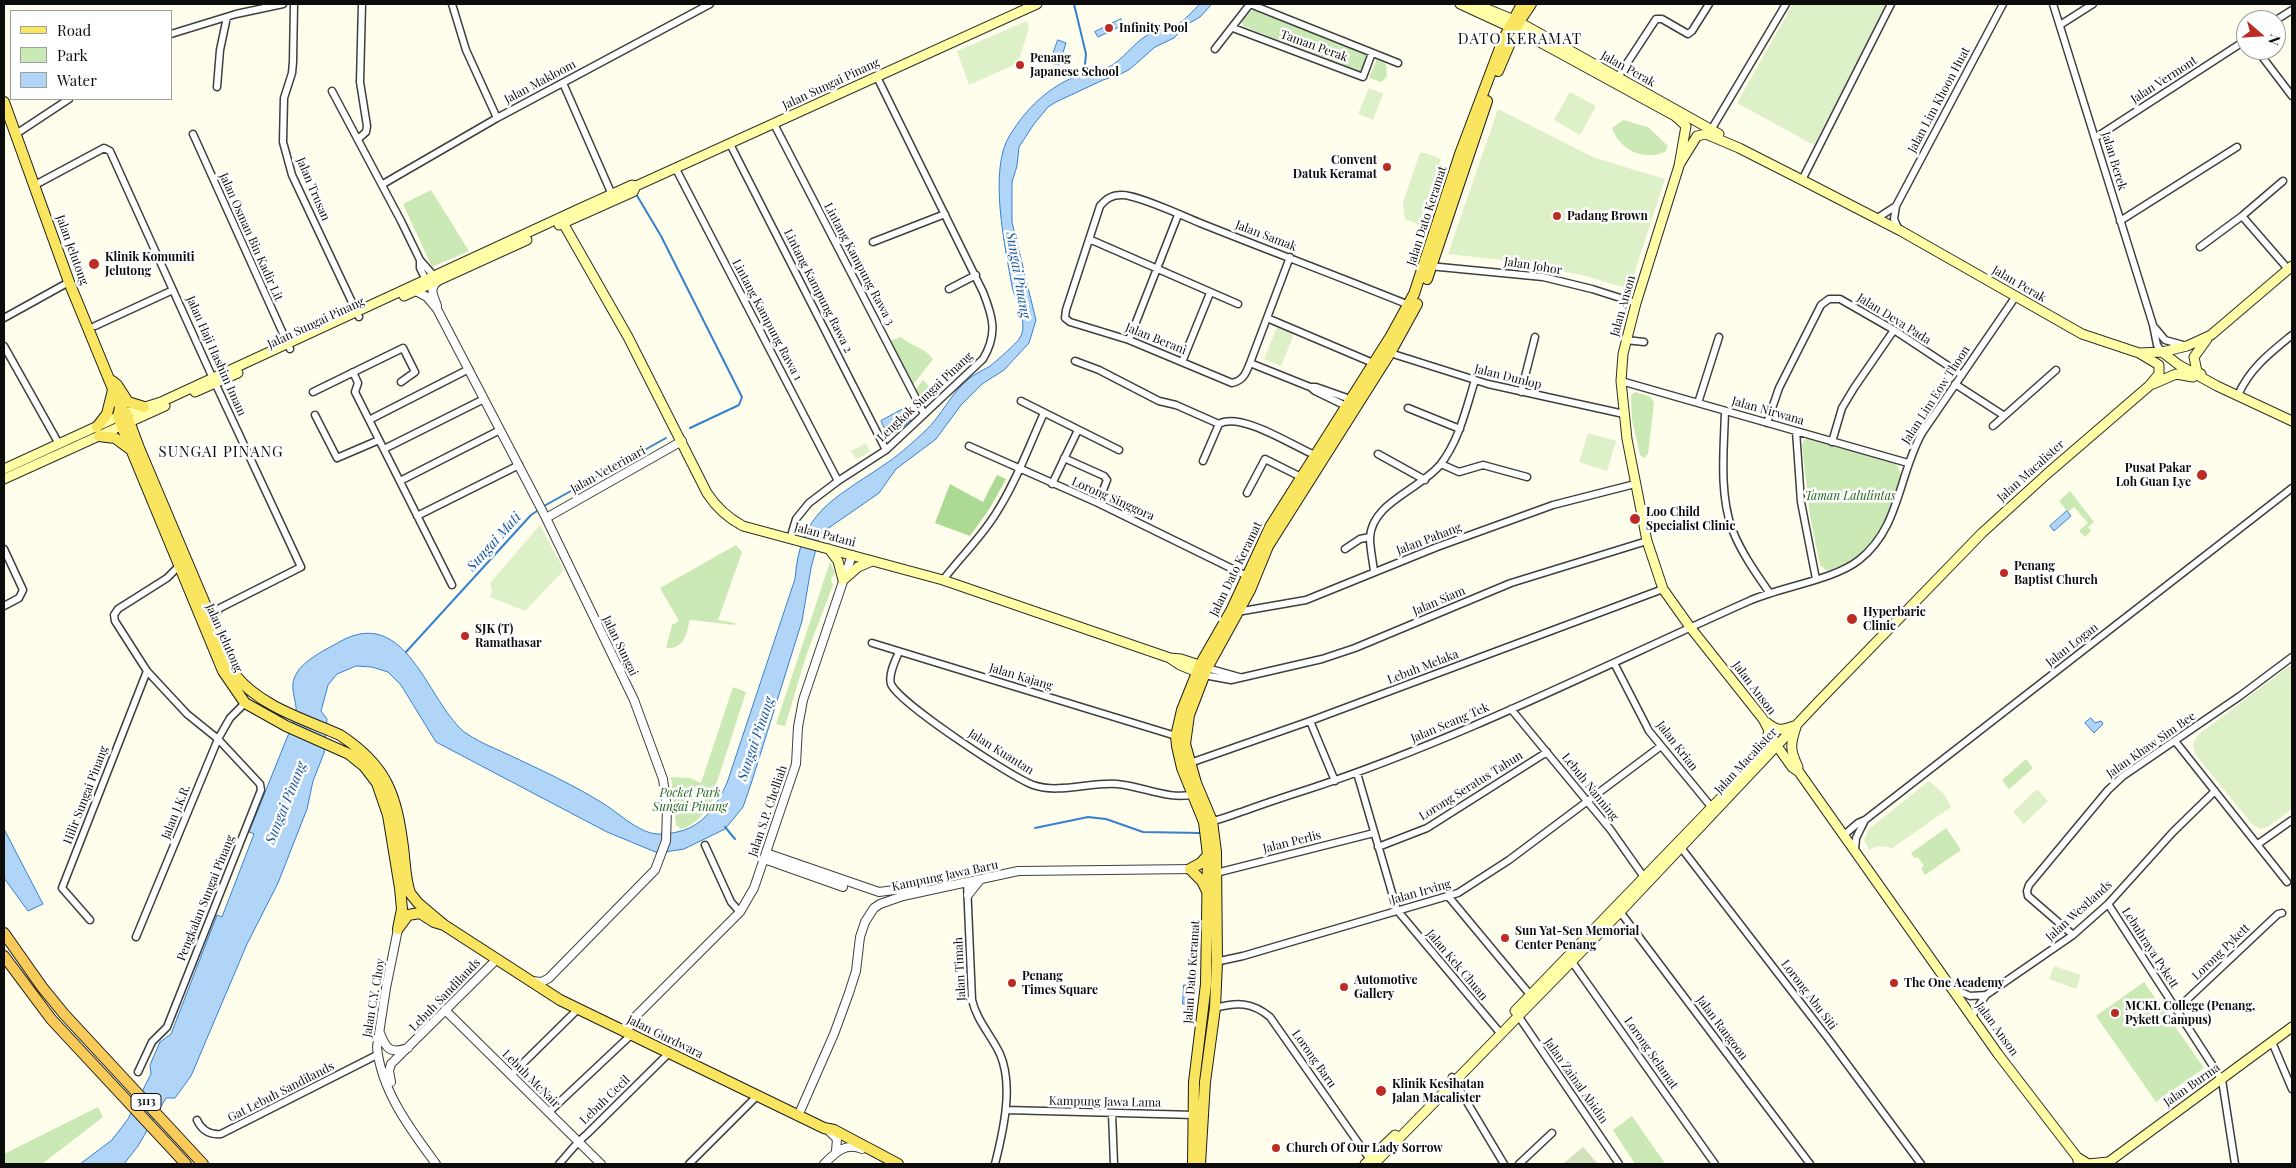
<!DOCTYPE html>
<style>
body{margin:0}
#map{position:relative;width:2296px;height:1168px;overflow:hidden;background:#fffdeb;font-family:"Playfair Display",serif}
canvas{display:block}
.frame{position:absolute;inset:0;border:5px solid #0c0c0c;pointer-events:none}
.legend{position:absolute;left:10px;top:10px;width:162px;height:90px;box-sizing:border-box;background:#fff;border:1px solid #9e9e9e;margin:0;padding:6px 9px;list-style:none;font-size:15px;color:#0c0c0c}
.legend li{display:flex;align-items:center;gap:10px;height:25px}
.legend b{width:25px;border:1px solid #9e9e9e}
.north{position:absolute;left:2236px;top:10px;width:50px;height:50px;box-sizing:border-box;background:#fff;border:1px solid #9e9e9e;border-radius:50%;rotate:109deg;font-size:14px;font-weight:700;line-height:20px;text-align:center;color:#0c0c0c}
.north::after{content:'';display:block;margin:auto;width:18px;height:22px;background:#bd2c23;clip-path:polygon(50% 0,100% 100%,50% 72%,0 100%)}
</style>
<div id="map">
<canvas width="2296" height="1168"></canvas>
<div class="frame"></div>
<ul class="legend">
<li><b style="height:6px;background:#fae560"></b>Road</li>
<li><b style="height:14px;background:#cbe9b5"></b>Park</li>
<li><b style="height:14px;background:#b0d5f7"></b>Water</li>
</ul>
<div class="north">N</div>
</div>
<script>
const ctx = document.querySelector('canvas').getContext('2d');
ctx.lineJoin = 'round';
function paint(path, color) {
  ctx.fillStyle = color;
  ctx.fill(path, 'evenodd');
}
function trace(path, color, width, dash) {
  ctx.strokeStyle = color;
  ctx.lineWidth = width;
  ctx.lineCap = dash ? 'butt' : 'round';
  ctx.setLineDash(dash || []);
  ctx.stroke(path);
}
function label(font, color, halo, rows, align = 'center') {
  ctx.font = font + ' "Playfair Display",serif';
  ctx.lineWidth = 5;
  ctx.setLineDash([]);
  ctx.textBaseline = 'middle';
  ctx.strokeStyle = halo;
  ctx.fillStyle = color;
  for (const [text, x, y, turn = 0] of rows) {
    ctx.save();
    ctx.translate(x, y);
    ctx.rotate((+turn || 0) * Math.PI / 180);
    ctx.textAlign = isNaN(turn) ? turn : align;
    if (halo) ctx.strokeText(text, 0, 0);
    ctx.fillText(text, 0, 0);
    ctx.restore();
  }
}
paint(new Path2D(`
 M1252,10L1366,54L1368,56L1362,70L1359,72L1243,26L1242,21Z
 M1377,59L1386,64L1387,76L1381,82L1369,78Z
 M1623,120L1648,127L1668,146L1665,152C1642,161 1620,150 1612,128Z
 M431,190L469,251L432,267L403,204Z
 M901,337C912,347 923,346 933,359L913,385L890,341Z
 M923,380L938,395L924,405L916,389Z
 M1635,392L1651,397L1654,403L1648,454L1644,458L1640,455L1632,420L1631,396Z
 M1810,437L1893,463L1898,466L1901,475C1888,522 1879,552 1830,570H1826L1820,565L1810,516L1802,446L1804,440Z
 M2070,491L2094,522L2088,527L2091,531L2085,537L2079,531L2088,523L2074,507L2068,512L2059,501Z
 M736,545L742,552L718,620L735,623V625L692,620L689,621C688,633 683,650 666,648L672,625L679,621L660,588Z
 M830,562L835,573L831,579L833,585L807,653L785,726L776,724Z
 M733,687L746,692L717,782L712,791L716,795C708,808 697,825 681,829L676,825L671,777L690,778L701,783Z
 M2026,759L2033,768L2009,789L2002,780Z
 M1946,828L1961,850L1925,875L1921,868L1924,866L1918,857L1914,858L1911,853Z
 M2144,982L2204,1068L2156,1102L2096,1016Z
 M98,1107L103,1117L42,1164H4V1154Z
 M1632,1116L1664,1162L1659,1164H1635L1613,1130Z`), '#cbe9b5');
paint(new Path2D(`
 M997,475L1006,479L990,508L970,536L935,523L950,484L983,502Z`), '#acda94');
paint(new Path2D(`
 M1583,1147L1598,1164H1563Z`), '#d1e0bd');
paint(new Path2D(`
 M1793,4H1887L1814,145L1737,103Z
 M1027,21L1029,28L1018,63L969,85L957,51Z
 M1369,88L1383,94L1373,120L1358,114Z
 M1570,92L1596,106L1580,135L1554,120Z
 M1498,109L1595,158L1665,179L1629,289L1586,276L1510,261L1448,254Z
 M1420,153H1425L1441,159L1419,225L1405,219L1403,202Z
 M1277,327L1294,334L1281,366L1264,359Z
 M1588,433L1616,441L1607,471L1579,462Z
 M866,443L870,452L856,459L851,451Z
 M540,525L564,570L525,611L490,597L492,591L490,583Z
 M2292,664V809L2269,826L2260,829L2252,824L2195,754L2193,744L2197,736Z
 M1929,781L1944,794L1951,807L1891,849L1889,847L1878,846L1869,850L1864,840L1869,829Z
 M2037,789L2048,801L2024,824L2013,812Z
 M2054,966L2081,975L2076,989L2049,979Z`), '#def0c7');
const water = new Path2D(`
 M1200,4H1212L1200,17L1186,25L1174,38L1155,47L1130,69L1121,74L1103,80L1056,102L1048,107L1034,124L1019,147L1017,166L1012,182V222L1036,320L1029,343L1004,370L982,384L961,405L936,439L896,469L879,493L820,534L811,568L802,621L751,784L743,807L725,829L684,849L658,853L607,832L436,742L401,685L388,672L372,667L356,666L337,674L328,685L321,711L327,719L324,753L313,781L307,809L278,883L247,944L191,1076L175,1098H166L138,1146L124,1164H80L112,1140L128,1119L151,1074L150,1065L160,1042L171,1034L217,915L222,917L254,834L249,832L295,718C298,705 294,702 293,689C290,665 324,651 341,641C406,606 427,699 463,731C476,741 492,747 507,754C539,769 574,785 604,804C620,814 641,835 660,834C698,833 712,814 727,783L795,579C800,513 832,500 881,467C897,457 911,444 924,432C942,416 951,392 970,378C976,373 984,370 990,366C993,364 1018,342 1019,339C1030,325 1015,301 1012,286C1005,247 988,169 1010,135C1026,109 1048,87 1077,76C1084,73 1093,74 1100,71C1119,65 1128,49 1143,38C1153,30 1166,31 1176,25C1185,21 1193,10 1200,4Z
 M1121,19L1123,25L1098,37L1095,32Z
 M1058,40L1066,43L1059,65L1050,63Z
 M905,408L911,420L889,438L881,421Z
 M2067,511L2071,516L2054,531L2050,526Z
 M2091,718L2095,723L2101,721L2103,724L2094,733L2085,723Z
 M4,829L43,904L28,911L4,878Z
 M1184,985L1195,986V1004H1183Z`);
paint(water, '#b0d5f7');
trace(water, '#3681ce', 1);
trace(new Path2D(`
 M1074,4L1086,54L1084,75
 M636,194L661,236L742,397L739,405L690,428
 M544,506L666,438
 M406,652L531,515L540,509
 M725,827L735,839
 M1035,828L1088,817L1106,819L1143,832L1200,833`), '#3681ce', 2);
const minor = new Path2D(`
 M294,4L293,62L292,73L284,98L283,142L292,175L359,317
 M452,4L466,50L497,118
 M2053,4L2153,325L2157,345L2162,352
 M2276,20L2292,10
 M2060,25L2093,4
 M1233,28L1363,77L1372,53
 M171,34L236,14L283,4
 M1215,49L1250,4L1398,63
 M2257,50L2292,96
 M1616,80L1656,19H1662L1688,34L1692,31L1709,4
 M563,83L613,197
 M217,87L220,50L227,17
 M332,91L401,221L420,260V268L426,280
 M774,124L924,414
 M1711,130L1786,4
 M16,134L69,99
 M193,134L290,349
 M2095,138L2246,40
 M358,139L366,132L367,126L360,82L362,4
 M730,144L886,450
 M676,169L838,481
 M1802,180L1891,4
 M383,184L497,118L710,4
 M35,185L104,148L110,151L210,372L301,567L220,608L211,620
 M2242,216L2288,269
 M1876,219L1896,206
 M2120,221L2237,147
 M1898,228L1894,219L1896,206L2003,4
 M1089,239L1238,304
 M873,242L945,214
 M2200,247L2242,216L2283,181
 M1290,257L1250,363C1246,373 1244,380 1232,383L1129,340L1070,322L1065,318L1066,310L1100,206C1106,199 1111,195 1122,195C1138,195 1183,216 1200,223C1270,251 1340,277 1409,305
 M420,260L434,276
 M1429,266L1543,277L1592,289L1636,303
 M949,289L976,275
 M4,318L69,282
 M1267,318L1373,363
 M95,326L173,290
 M2155,328L2165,340L2183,345
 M1129,340L1178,215
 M1626,340L1644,342
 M4,346L59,444
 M1390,353L1488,384L1624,414
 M1075,361L1099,370L1159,401L1176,405L1219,424C1241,411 1296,448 1317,456
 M1182,362L1210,293
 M1250,363L1310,387L1315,391L1348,407
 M353,372L358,383L355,392L452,585
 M1621,381L1908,463
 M1955,384L2003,415
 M1310,387H1316L1350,399
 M313,392L403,348L415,372L401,382
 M1521,392L1535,337
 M2238,395C2250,368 2270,353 2292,335
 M1021,401L1119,450
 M1698,403L1719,337
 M1408,408L1460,429
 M1725,411C1724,449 1719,493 1732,529C1741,552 1755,572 1769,592
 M315,415L337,458L379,440
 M369,420L469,369
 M1767,423L1779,388L1821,305L1829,299H1840L1894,330L1962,375
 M1993,426L2056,370
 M1796,431L1801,502L1816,579
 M1832,442L1842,408L1854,388L1894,330
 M969,446L1098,503L1247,576L1250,575
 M384,449L484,399
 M1378,454L1425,480
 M1064,458L1104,476L1107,480L1098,503
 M1203,461L1219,424
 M1441,464L1459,472L1483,465L1527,477
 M400,481L500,430
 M1052,484L1078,430
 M1247,493L1265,459L1301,477
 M417,516L519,465
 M790,539L796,519L809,503L838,481L886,450L983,359C998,334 993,317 983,292L877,77
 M4,549L23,590L19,598L4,606
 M1345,549L1360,539L1370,537
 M1374,572C1373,561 1370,549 1370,538C1371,503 1419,490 1440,465C1459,441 1466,409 1475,380
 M943,580C961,556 983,536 998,510C1017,480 1029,446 1044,413
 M1237,612L1306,600L1437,547L1553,505L1635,484
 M872,643L1176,736
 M899,652C895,661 888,675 891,684C899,703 1011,777 1033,785C1059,794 1090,782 1117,784C1142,786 1170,801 1195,794
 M1614,663L1649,731L1713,809
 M1207,668L1239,677
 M1204,675L1231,680L1322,659L1355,648L1511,583L1647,541
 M1511,709L1610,829L1646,880
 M1310,721L1335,781
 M2175,741L2287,882
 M1190,763L1310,721L1663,589
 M1357,773L1397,910L1501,1034
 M1212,821C1223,819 1234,814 1244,811C1266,803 1287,796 1309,789C1460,739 1603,666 1749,601C1780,587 1834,580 1859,560C1900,528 1898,476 1922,433L2016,296
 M1844,835L1858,823L1865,820L2292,488
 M2258,844L2292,820
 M705,845L731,902L740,912
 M1679,845L1827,1037L1921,1164
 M1378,847L1427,828L1547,752
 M1855,850L1856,838L1865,820
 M1216,873L1374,833
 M967,883L972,1000C977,1021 991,1035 1000,1054C1014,1086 1003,1132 995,1164
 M1448,896L1532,997
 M2108,904L2222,1080L2235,1164
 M1618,909L1810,1164
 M90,920L62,888L147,671
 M2073,935L2028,896L2027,891L2029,885L2108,790L2123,776L2240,696L2292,657
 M136,937L218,739L230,718L245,703
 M1570,959L1715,1164
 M1215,962L1243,956L1458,893L1509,860L1661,746
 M1952,988L1970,996L1986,995
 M1215,1008C1237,1002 1252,1002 1270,1017L1371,1161
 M2177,1009L2278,914L2282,913
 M1517,1014L1619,1164
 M1972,1016L1986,995L2073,935L2108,904L2173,832L2215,791
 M2272,1042L2292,1089
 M138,1072L152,1042L167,1027L261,790L260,784L218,739L187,714L147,671L115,621L114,615L118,609L167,578L179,566
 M511,1075L578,1009
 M1452,1077L1504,1164
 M1006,1110L1195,1115
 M549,1112L631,1035
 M1112,1113L1114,1164
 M197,1120C202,1131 210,1135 221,1134L377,1055
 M559,1164C569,1153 576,1143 587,1134L669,1053
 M689,1164L757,1096
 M1519,1164L1552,1133`);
const tertiary = new Path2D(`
 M416,291L427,297L437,309L546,518L634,700L663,779L667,809L666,841L655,870L549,978L542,982L532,981
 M437,306C434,296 428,289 438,281
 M546,518L682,441
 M766,853L879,892L917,887L926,890
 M764,859L843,887
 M968,895L980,880
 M398,929L386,988L377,1047C381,1091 411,1130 436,1164
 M445,1010L601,1164
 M626,1032L635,1017L740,912L754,888L796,764L798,727L803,700L852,555
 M380,1033C386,1049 390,1054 408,1048
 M391,1082L389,1071L391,1064L497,959
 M798,1116L834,1034L849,993L856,971L860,937L865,922L874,908L880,904L903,896L1018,871L1194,869
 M828,1130L837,1139L836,1151
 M824,1164C835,1153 845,1142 862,1149`);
const secondary = new Path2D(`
 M1460,4L1525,34L1675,116L1686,126L1679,166L1636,303L1623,354L1621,381L1627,439L1647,541L1663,589L1690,627L1763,719L1777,746L1792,767L1799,772L1998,1054L2077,1157L2079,1164
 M1475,4L1519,22L1719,134
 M1679,165L1697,136L1706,134L1739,148L1802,180L1901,231L2082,334L2139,353L2162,352L2187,346L2211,335L2292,266
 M563,217V223L628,337L707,493C716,507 728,518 743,526L943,580L1170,658L1181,659L1205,667
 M559,225L633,192L636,186
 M404,296L527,240
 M2162,352L2179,365L2217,386L2292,421
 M2201,374L2197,372L2194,357L2207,339
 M2153,384L2176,374L2193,377
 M195,392L238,373
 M4,469L126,413L161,402L581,208L632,185L636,186L1037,4
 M4,479L165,406
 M829,549L838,561L843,580
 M843,580L858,567L872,561
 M1171,659L1180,665L1202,674
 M1766,722C1777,731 1781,731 1794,726
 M1796,727C1790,745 1790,750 1798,767
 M1515,1011L1767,750L1770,743L1768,734
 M2077,1157L2088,1164L2108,1162
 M1365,1164L1395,1135
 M1374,1164L1620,912L1819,701L1982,533L2048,473L2149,386L2159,374V365L2139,353
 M2106,1164L2292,1027`);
const primary = new Path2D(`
 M1498,71L1519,22L1531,4
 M4,102L69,282L113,389L120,407L126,413L139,448L235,675C261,707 304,719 340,735C387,766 396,794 403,847C405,862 405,879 410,893L418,903L444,925
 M1427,279L1487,101
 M112,381L117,385L128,402L144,407
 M120,407L118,417L131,449L223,671L245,703L286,726L349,754L364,766L377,783L388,815L400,888L402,909L398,929
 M97,427L107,414L113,390
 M99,436L115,438L130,449
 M1207,891L1202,881L1190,869L1201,863L1208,855
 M400,926L408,915L420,913L434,922L444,925L560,1000L824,1128L834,1130L898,1164
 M1193,1164L1194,1082L1206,984L1208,855L1204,822L1182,768L1177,746L1176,736L1182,710L1200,665L1231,611L1270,527L1391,336L1414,294L1460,154L1503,40L1522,4
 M1200,1164L1205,1082L1215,1008L1217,962L1216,852L1212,821L1196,783L1185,744L1189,715L1207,668L1250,590L1268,546L1390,353L1417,304`);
const trunk = new Path2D(`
 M4,933L42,987L64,1014L203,1164
 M4,956L51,1019L186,1164`);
trace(minor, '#3f3f3f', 9);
trace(tertiary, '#3f3f3f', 10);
trace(secondary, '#2e2e2e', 11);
trace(primary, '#1d1d1d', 12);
trace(trunk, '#1d1d1d', 12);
trace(minor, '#fff', 6);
trace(tertiary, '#fff', 8);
trace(secondary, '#fffea6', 9);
trace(primary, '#fae560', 10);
trace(trunk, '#f8ca59', 10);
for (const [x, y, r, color] of [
 [1109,28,5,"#bd2c23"],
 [1020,65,5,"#bd2c23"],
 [1387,167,5,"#bd2c23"],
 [1557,216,5,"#bd2c23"],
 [94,264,6,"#bd2c23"],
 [2202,475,6,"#bd2c23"],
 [1635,519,6,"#bd2c23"],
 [2004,573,5,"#bd2c23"],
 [1852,619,6,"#bd2c23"],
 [465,636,5,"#bd2c23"],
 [1505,938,5,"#bd2c23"],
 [1012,983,5,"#bd2c23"],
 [1894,983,5,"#bd2c23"],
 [1344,987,5,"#bd2c23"],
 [2115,1013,5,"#bd2c23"],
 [1381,1091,6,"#bd2c23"],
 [1276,1148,5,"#bd2c23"]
]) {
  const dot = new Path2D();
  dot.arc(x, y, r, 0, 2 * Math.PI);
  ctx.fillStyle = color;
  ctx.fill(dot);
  trace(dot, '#fff', 2);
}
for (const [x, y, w] of [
 [146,1102,30]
]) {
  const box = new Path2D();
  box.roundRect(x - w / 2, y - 8.5, w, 17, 4);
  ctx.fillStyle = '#fff';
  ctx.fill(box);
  trace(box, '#0c0c0c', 1);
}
label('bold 11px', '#0c0c0c', null, [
 ["3113",146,1102]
]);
label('bold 12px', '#0c0c0c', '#fff', [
 ["Infinity Pool",1119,28],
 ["Penang",1030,58],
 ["Japanese School",1030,72],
 ["Convent",1377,160,"right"],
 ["Datuk Keramat",1377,174,"right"],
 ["Padang Brown",1567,216],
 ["Klinik Komuniti",105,257],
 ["Jelutong",105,271],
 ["Pusat Pakar",2191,468,"right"],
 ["Loh Guan Lye",2191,482,"right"],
 ["Loo Child",1646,512],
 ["Specialist Clinic",1646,526],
 ["Penang",2014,566],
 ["Baptist Church",2014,580],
 ["Hyperbaric",1863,612],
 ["Clinic",1863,626],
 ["SJK (T)",475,629],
 ["Ramathasar",475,643],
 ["Sun Yat-Sen Memorial",1515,931],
 ["Center Penang",1515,945],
 ["Penang",1022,976],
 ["Times Square",1022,990],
 ["Automotive",1354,980],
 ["Gallery",1354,994],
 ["The One Academy",1904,983],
 ["MCKL College (Penang,",2125,1006],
 ["Pykett Campus)",2125,1020],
 ["Klinik Kesihatan",1392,1084],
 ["Jalan Macalister",1392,1098],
 ["Church Of Our Lady Sorrow",1286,1148]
], 'left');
label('12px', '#0c0c0c', '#fff', [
 ["Taman Perak",1314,46,20],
 ["Jalan Perak",1628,69,29],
 ["Jalan Vermont",2164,80,-33],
 ["Jalan Makloom",540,82,-28],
 ["Jalan Sungai Pinang",831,84,-25],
 ["Jalan Lim Khoon Huat",1939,100,-62],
 ["Jalan Berek",2114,161,73],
 ["Jalan Trusan",313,189,67],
 ["Jalan Dato Keramat",1427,216,-72],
 ["Jalan Samak",1266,236,21],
 ["Jalan Osman Bin Kadir Lit",251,237,66],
 ["Jalan Jelutong",72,250,70],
 ["Lintang Kampung Rawa 3",859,264,62],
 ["Jalan Johor",1533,266,9],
 ["Jalan Perak",2019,284,30],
 ["Lintang Kampung Rawa 2",818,291,63],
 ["Jalan Anson",1623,306,-74],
 ["Jalan Deva Pada",1894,319,32],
 ["Lintang Kampung Rawa 1",767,320,62],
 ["Jalan Sungai Pinang",316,323,-25],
 ["Jalan Berani",1156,339,22],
 ["Jalan Haji Hashim Imam",216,356,66],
 ["Jalan Dunlop",1508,377,14],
 ["Jalan Lim Eow Thoon",1936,395,-57],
 ["Lengkok Sungai Pinang",925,397,-43],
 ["Jalan Nirwana",1768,411,16],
 ["Jalan Veterinari",608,470,-29],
 ["Jalan Macalister",2031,471,-42],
 ["Lorong Singgora",1113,499,24],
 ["Jalan Patani",825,535,15],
 ["Jalan Pahang",1429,539,-21],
 ["Jalan Dato Keramat",1236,569,-64],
 ["Jalan Siam",1439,601,-23],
 ["Jalan Jelutong",224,638,66],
 ["Jalan Logan",2072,645,-38],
 ["Jalan Sungai",620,646,64],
 ["Lebuh Melaka",1423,667,-21],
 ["Jalan Kajang",1021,677,17],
 ["Jalan Anson",1754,688,53],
 ["Jalan Seang Tek",1450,723,-23],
 ["Jalan Khaw Sim Bee",2151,745,-35],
 ["Jalan Krian",1677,746,52],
 ["Jalan Kuantan",1001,752,32],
 ["Jalan Macalister",1746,761,-47],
 ["Lorong Seratus Tahun",1471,786,-32],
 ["Lebuh Nanning",1590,787,51],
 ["Hilir Sungai Pinang",86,795,-69],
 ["Jalan S.P. Chelliah",768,811,-71],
 ["Jalan J.K.R.",176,812,-68],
 ["Jalan Perlis",1292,842,-14],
 ["Kampung Jawa Baru",945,876,-12],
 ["Jalan Irving",1421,892,-16],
 ["Pengkalan Sungai Pinang",206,898,-68],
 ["Jalan Westlands",2079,911,-42],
 ["Lebuhraya Pykett",2150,948,57],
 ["Lorong Pykett",2221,952,-44],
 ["Jalan Kek Chuan",1457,965,50],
 ["Jalan Timah",960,969,-93],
 ["Jalan Dato Keramat",1192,972,-86],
 ["Lebuh Sandilands",445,995,-46],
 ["Lorong Abu Siti",1809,995,53],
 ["Jalan C.Y. Choy",374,998,-80],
 ["Jalan Rangoon",1722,1028,53],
 ["Jalan Anson",1997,1029,54],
 ["Jalan Gurdwara",665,1037,26],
 ["Lorong Selamat",1651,1053,55],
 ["Lorong Baru",1314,1059,55],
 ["Lebuh McNair",531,1079,45],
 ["Jalan Zainal Abidin",1576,1081,55],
 ["Jalan Burma",2192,1085,-35],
 ["Gat Lebuh Sandilands",281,1092,-27],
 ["Lebuh Cecil",605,1100,-44],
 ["Kampung Jawa Lama",1105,1102,1]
]);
label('italic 12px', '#24641c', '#fff', [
 ["Taman Lalulintas",1850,496],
 ["Pocket Park",690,793],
 ["Sungai Pinang",690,807]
]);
label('italic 14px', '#15549e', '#fff', [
 ["Sungai Pinang",1018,275,80],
 ["Sungai Mati",494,542,-48],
 ["Sungai Pinang",756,739,-71],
 ["Sungai Pinang",286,803,-68]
]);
ctx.letterSpacing = '1px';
label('15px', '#0c0c0c', '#fff', [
 ["DATO KERAMAT",1520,39],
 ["SUNGAI PINANG",221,452]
]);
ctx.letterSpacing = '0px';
</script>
